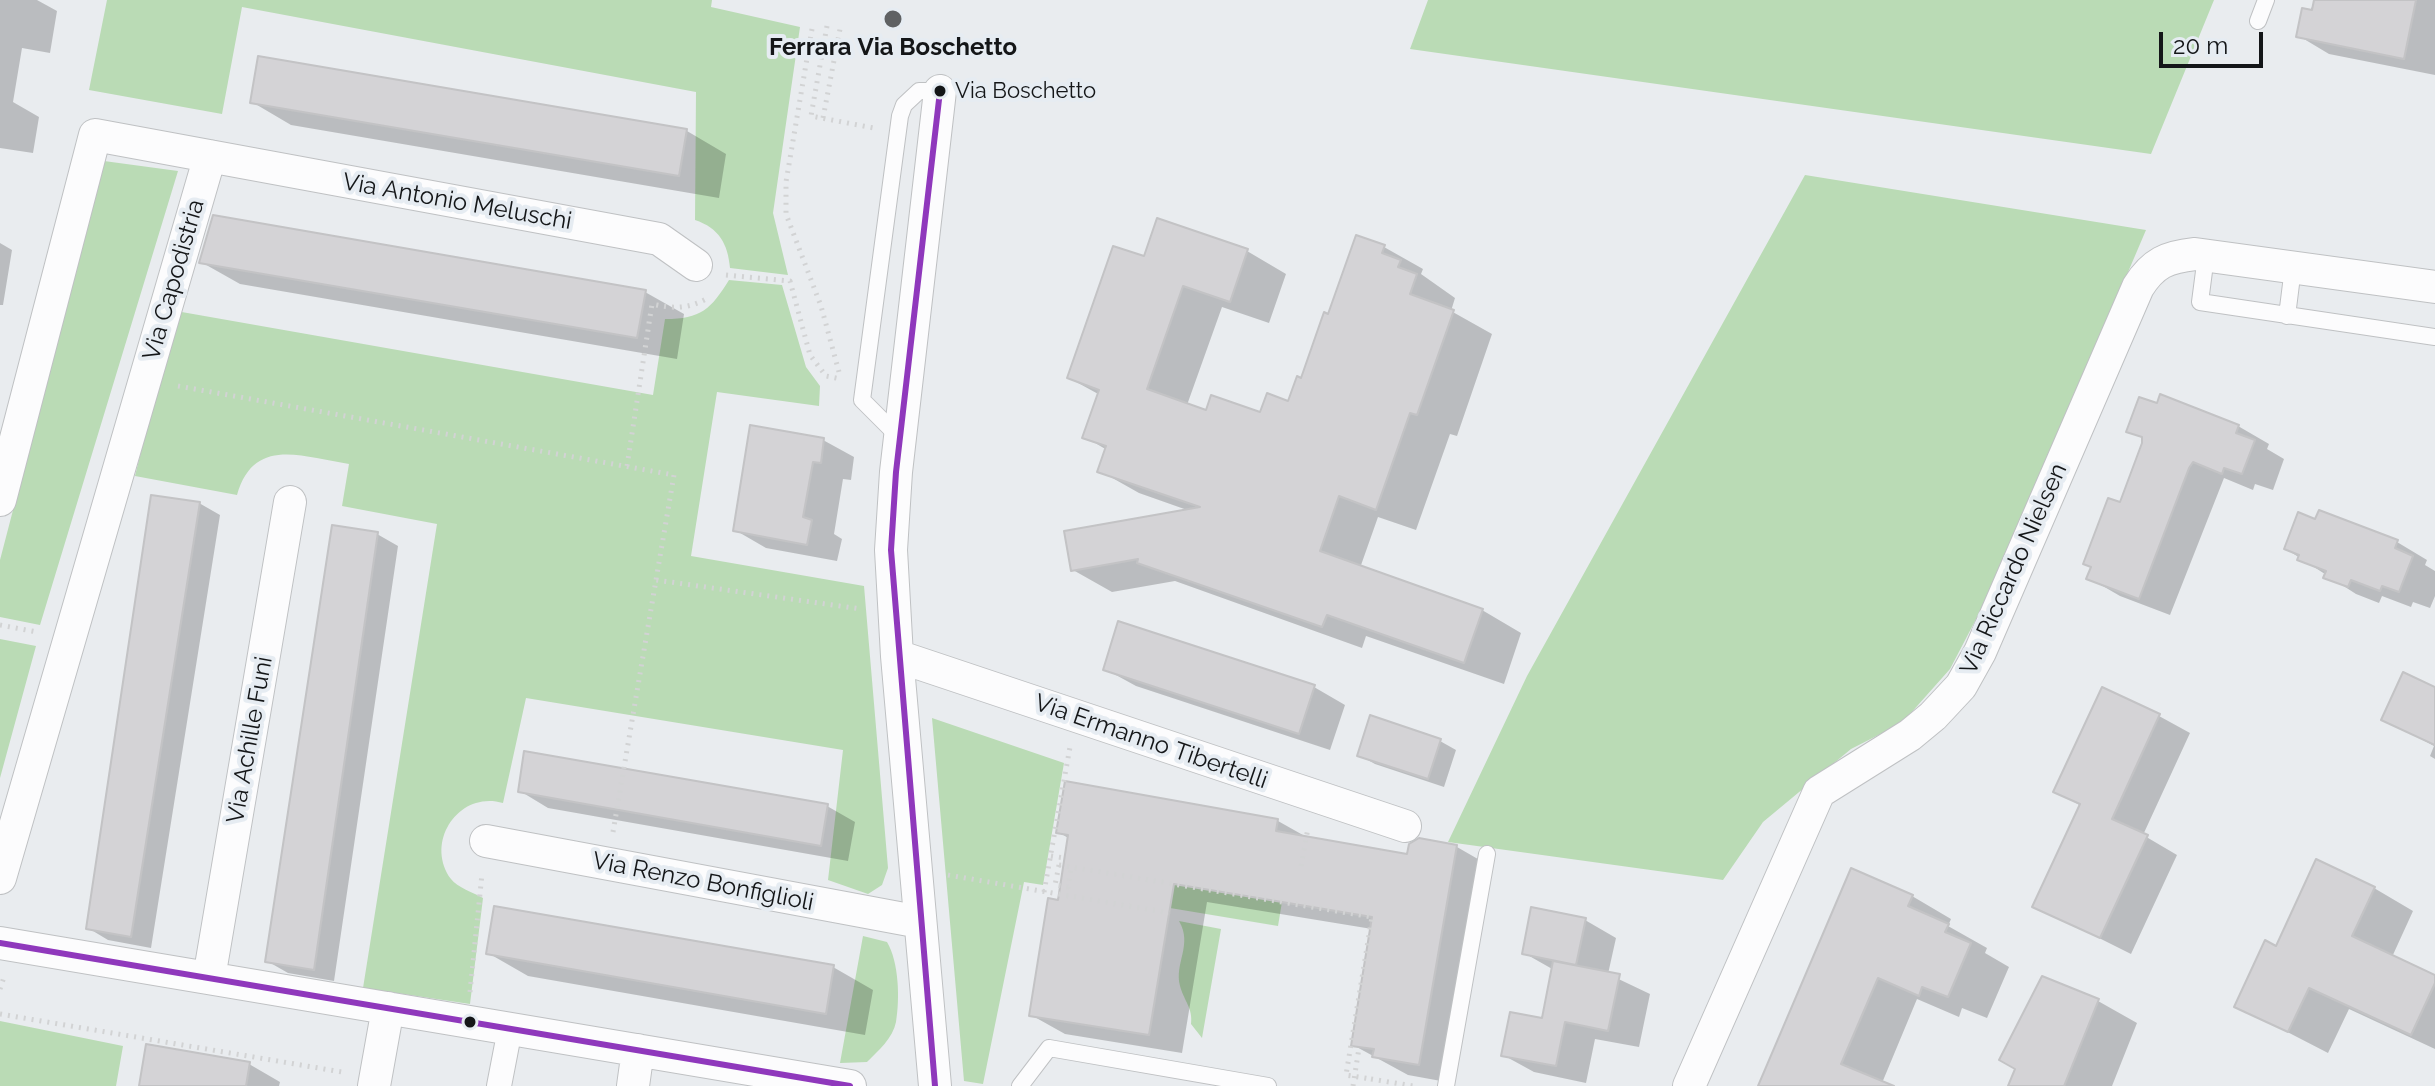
<!DOCTYPE html>
<style>
body{margin:0}
#map{position:relative;width:2435px;height:1086px;overflow:hidden;background:#e9ecef;font-family:Raleway,sans-serif}
canvas{display:block}
.scale{position:absolute;left:2159px;top:32px;width:104px;height:36px;box-sizing:border-box;border:4px solid #141618;border-top:0;padding-left:10px;font-size:24px;line-height:28px;white-space:nowrap;color:#141618;-webkit-text-stroke:6px #e6ecf2;paint-order:stroke}
</style>
<div id="map">
<canvas width="2435" height="1086"></canvas>
<div class="scale">20 m</div>
</div>
<script>
const ctx = document.querySelector('canvas').getContext('2d');
ctx.lineJoin = 'round';
function paint(path, color) {
  ctx.fillStyle = color;
  ctx.fill(path, 'evenodd');
}
function trace(path, color, width, dash) {
  ctx.strokeStyle = color;
  ctx.lineWidth = width;
  ctx.lineCap = dash ? 'butt' : 'round';
  ctx.setLineDash(dash || []);
  ctx.stroke(path);
}
function label(font, color, halo, rows, align = 'center') {
  ctx.font = font + ' Raleway,sans-serif';
  ctx.lineWidth = 8;
  ctx.setLineDash([]);
  ctx.textBaseline = 'middle';
  ctx.strokeStyle = halo;
  ctx.fillStyle = color;
  for (const [text, x, y, turn = 0] of rows) {
    ctx.save();
    ctx.translate(x, y);
    ctx.rotate((+turn || 0) * Math.PI / 180);
    ctx.textAlign = isNaN(turn) ? turn : align;
    if (halo) ctx.strokeText(text, 0, 0);
    ctx.fillText(text, 0, 0);
    ctx.restore();
  }
}
paint(new Path2D(`
 M107,0H712L711,7L800,27L773,213L788,275L730,268C728,244 719,228 695,220L696,92L242,7L222,114L89,90Z
 M1428,0H2214L2151,154L1410,49Z
 M104,161L178,171L40,625L0,617V560Z
 M1805,175L2146,230L1997,579L1950,669L1902,723L1851,749L1763,822L1723,880L1448,842L1527,676Z
 M729,280L782,285L806,367L820,386L819,406L717,392L691,556L864,586L888,868L882,885L868,894L828,880L843,750L526,698L503,803C459,790 424,842 451,879C457,887 474,893 483,898L470,1004L363,988L437,524L342,506L349,464C302,457 254,436 237,495L135,476L176,311L653,395L665,319C701,319 711,309 729,280Z
 M0,639L36,646L0,778Z
 M932,718L1064,763L1043,885L1024,882L983,1084L964,1081Z
 M1075,867L1282,902L1278,926L1170,908Z
 M1179,921L1221,929L1202,1038L1191,1024C1193,1008 1184,1001 1180,986C1174,963 1193,945 1179,921Z
 M863,936L887,942C899,962 900,999 896,1022C893,1038 878,1051 867,1062L840,1063Z
 M0,1021L123,1046L116,1086H0Z`), '#badbb5');
paint(new Path2D(`
 M0,0H37L57,11L50,53L22,48L13,102L39,117L33,153L0,148Z
 M2315,0H2435V75L2329,54L2299,36Z
 M252,102L687,131L726,154L719,198L291,125Z
 M1158,220L1247,251L1286,274L1269,323L1222,307L1187,405L1207,412L1262,415L1289,404L1329,316L1384,247L1423,269L1421,274L1455,298L1451,311L1492,334L1457,436L1450,434L1416,530L1378,517L1360,568L1482,610L1521,633L1504,684L1366,636L1362,648L1175,581L1112,592L1073,570L1190,511L1139,493L1100,471L1107,450L1085,437L1100,395L1069,378L1145,259Z
 M0,243L12,250L3,305H0Z
 M201,262L645,292L684,314L677,359L240,284Z
 M2238,426L2269,444L2267,449L2284,459L2273,490L2255,484L2253,490L2224,478L2170,615L2120,596L2089,578L2121,504L2144,439L2129,431Z
 M823,440L854,457L851,480L843,479L834,534L842,539L837,561L766,548L735,530Z
 M199,503L220,515L151,948L108,940L88,928Z
 M377,534L398,546L334,981L288,973L267,961Z
 M2397,542L2427,560L2425,565L2435,571V596L2430,608L2413,602L2411,607L2382,596L2379,603L2356,594L2286,549Z
 M1105,669L1314,687L1345,705L1330,750L1136,686Z
 M2435,689V759L2430,756L2434,746L2384,719Z
 M2159,716L2190,733L2143,835L2177,855L2131,954L2035,906L2081,806L2056,791Z
 M1440,741L1456,750L1444,787L1375,764L1359,755Z
 M520,791L827,806L855,822L848,861L548,808Z
 M1278,821L1310,839L1409,856L1457,847L1490,866L1452,1083L1408,1075L1353,1045L1372,929L1207,902L1182,1053L1065,1034L1031,1015L1060,902L1070,839L1058,832Z
 M2374,888L2413,911L2392,957L2435,977V1049L2349,1009L2328,1053L2237,1006L2277,948Z
 M1912,896L1951,919L1948,926L1987,948L1985,953L2009,967L1987,1018L1962,1008L1959,1017L1917,999L1882,1083L1888,1086H1760Z
 M1585,920L1616,938L1608,974L1650,994L1639,1047L1595,1039L1586,1083L1534,1072L1503,1055L1543,1020L1554,970L1524,953Z
 M488,953L833,967L873,990L865,1035L528,976Z
 M2098,1001L2137,1023L2112,1086H2010L2018,1069Z
 M249,1064L280,1082L279,1086H141Z`), '#0003');
const building = new Path2D(`
 M2314,0H2416L2404,59L2296,37L2302,8L2312,10Z
 M258,56L687,129L679,176L250,103Z
 M213,215L646,290L637,338L199,263Z
 M1157,218L1248,249L1230,302L1183,286L1147,389L1206,410L1211,395L1260,412L1267,393L1288,401L1297,376L1301,378L1324,312L1328,314L1356,235L1385,245L1382,253L1401,260L1398,267L1417,274L1410,294L1454,310L1417,415L1410,413L1376,510L1339,496L1320,551L1483,609L1464,663L1327,615L1322,627L1137,563L1138,559L1071,571L1064,531L1200,507L1097,472L1106,446L1082,438L1099,390L1067,378L1113,246L1144,256Z
 M2160,394L2239,425L2236,433L2255,440L2242,474L2224,468L2222,474L2193,462L2189,468L2139,599L2086,579L2091,567L2083,564L2108,498L2120,502L2142,443V437L2126,432L2139,397L2157,403Z
 M750,425L824,438L821,463L813,462L803,517L812,520L807,545L733,531Z
 M151,495L200,502L131,937L86,929Z
 M2319,510L2398,540L2395,548L2413,556L2399,592L2382,586L2380,591L2351,580L2348,587L2323,578L2326,571L2297,560L2299,555L2284,549L2298,512L2315,519Z
 M332,525L378,532L314,970L265,962Z
 M1118,621L1315,685L1299,734L1103,670Z
 M2403,672L2435,687V745L2381,720Z
 M2102,687L2160,714L2112,819L2148,835L2100,938L2032,907L2080,804L2053,792Z
 M1370,715L1441,739L1428,779L1357,756Z
 M524,751L828,804L821,846L518,792Z
 M1065,781L1278,819L1276,831L1407,854L1409,844L1419,838L1457,845L1419,1065L1372,1057L1374,1049L1351,1046L1372,917L1174,884L1149,1035L1029,1016L1048,898L1058,900L1068,835L1056,833Z
 M2316,859L2375,887L2352,936L2435,975V983L2411,1035L2309,988L2288,1032L2234,1007L2265,940L2276,946Z
 M1851,868L1913,895L1908,906L1949,924L1945,932L1971,943L1948,997L1922,987L1919,996L1878,978L1841,1064L1894,1086H1758Z
 M494,906L834,965L826,1014L486,954Z
 M1531,907L1586,918L1576,965L1522,954Z
 M1553,961L1620,974L1608,1031L1565,1022L1556,1066L1501,1056L1510,1012L1542,1018Z
 M2042,976L2099,999L2064,1086H2008L2015,1069L1999,1060Z
 M146,1044L250,1062L246,1086H139Z`);
paint(building, '#d4d3d6');
trace(building, '#c3c3c5', 2);
const service = new Path2D(`
 M2258,21L2266,0
 M2206,256L2200,302L2435,337
 M2287,316L2293,268
 M900,438L862,400L900,116L904,105L919,91H940
 M1020,1086L1049,1048L1268,1086
 M1446,1086L1487,854`);
const pedestrian = new Path2D(`
 M499,1086L510,1029`);
const minor = new Path2D(`
 M0,500L95,135L659,239L696,265
 M897,656L1405,826
 M486,841L920,922
 M0,878L210,156
 M0,943L850,1086
 M209,978L290,502
 M374,1086L388,1008
 M633,1086L638,1050
 M935,1086L897,656L891,550L896,472L940,91
 M1689,1086L1819,792L1910,735L1933,716L1961,686L1980,652L2138,287C2153,263 2167,257 2195,254L2435,287`);
trace(service, '#bfc1c3', 18);
trace(pedestrian, '#bfc1c3', 26);
trace(minor, '#bfc1c3', 34);
trace(new Path2D(`
 M827,26L811,116L874,128
 M812,29L786,182V214L821,306L839,372
 M823,118L840,29
 M726,275L790,281L810,355L826,376L841,379
 M178,386L674,475L656,580
 M627,466L652,304C674,309 688,309 708,298
 M0,625L37,632
 M613,832L656,580L861,609
 M1051,856L1065,858
 M1059,865L1055,885L1068,887L1071,868
 M1301,866L1308,828
 M948,875L1169,913
 M1044,892L1070,747
 M0,989L4,977
 M470,992L482,874
 M0,1014L342,1072
 M1371,1079L1413,1086
 M1353,1086L1359,1048`), '#d2d3d4', 5, [2, 6]);
trace(service, '#fcfcfd', 16);
trace(pedestrian, '#fcfcfd', 24);
trace(minor, '#fcfcfd', 32);
trace(new Path2D(`
 M1059,865L1372,917L1346,1075L1371,1079`), '#d2d3d4', 5, [2, 6]);
trace(new Path2D(`
 M0,943L850,1086
 M935,1086L891,550L896,472L940,91`), '#8f38bc', 6);
for (const [x, y, r, color] of [
 [893,19,10,"#5f6163"],
 [940,91,7,"#141618"],
 [470,1022,7,"#141618"]
]) {
  const dot = new Path2D();
  dot.arc(x, y, r, 0, 2 * Math.PI);
  ctx.fillStyle = color;
  ctx.fill(dot);
  trace(dot, '#e6ecf2', 3);
}
label('22px', '#141618', '#e6ecf2', [
 ["Via Boschetto",955,91]
], 'left');
label('bold 24px', '#141618', '#e6ecf2', [
 ["Ferrara Via Boschetto",893,48]
]);
label('24px', '#141618', '#e6ecf2', [
 ["Via Antonio Meluschi",457,202,10],
 ["Via Capodistria",174,280,-74],
 ["Via Riccardo Nielsen",2014,569,-66],
 ["Via Achille Funi",250,740,-80],
 ["Via Ermanno Tibertelli",1151,742,19],
 ["Via Renzo Bonfiglioli",703,882,11]
]);
</script>
